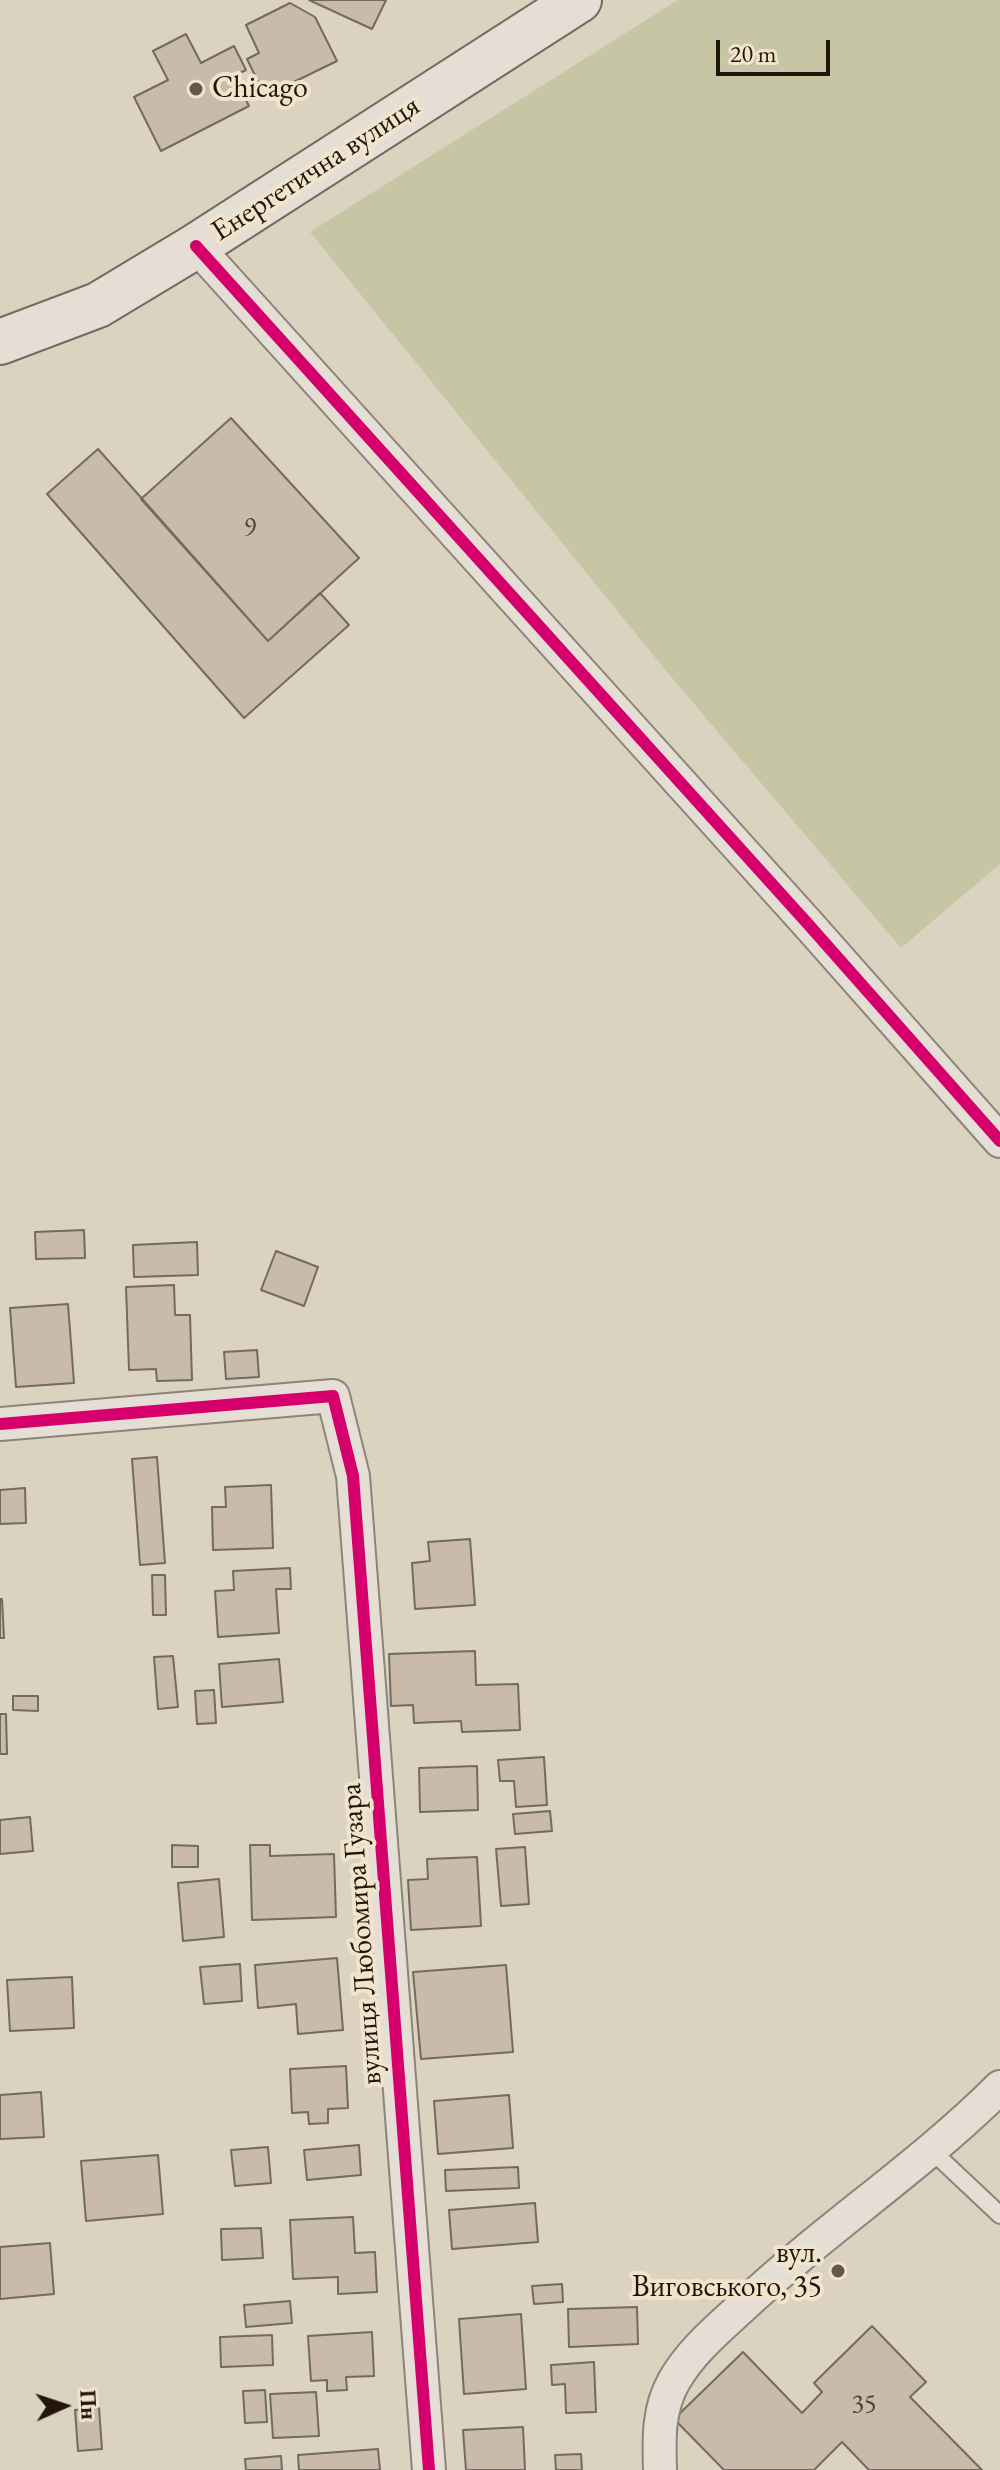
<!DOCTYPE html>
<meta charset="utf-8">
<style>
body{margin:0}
#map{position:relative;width:1000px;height:2470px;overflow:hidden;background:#dbd2bf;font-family:"EB Garamond",serif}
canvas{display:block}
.north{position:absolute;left:24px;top:2366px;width:80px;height:80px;-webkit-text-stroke:6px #f0e4cd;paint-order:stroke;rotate:87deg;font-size:22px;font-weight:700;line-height:32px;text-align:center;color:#22150b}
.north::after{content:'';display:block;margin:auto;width:28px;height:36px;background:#22150b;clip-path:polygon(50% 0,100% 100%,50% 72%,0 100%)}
.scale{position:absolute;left:716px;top:40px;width:114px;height:36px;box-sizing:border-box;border:4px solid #22150b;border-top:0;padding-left:10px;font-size:24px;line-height:28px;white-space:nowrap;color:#22150b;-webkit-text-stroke:6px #f0e4cd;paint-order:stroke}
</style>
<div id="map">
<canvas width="1000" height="2470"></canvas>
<div class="north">Пн</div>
<div class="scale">20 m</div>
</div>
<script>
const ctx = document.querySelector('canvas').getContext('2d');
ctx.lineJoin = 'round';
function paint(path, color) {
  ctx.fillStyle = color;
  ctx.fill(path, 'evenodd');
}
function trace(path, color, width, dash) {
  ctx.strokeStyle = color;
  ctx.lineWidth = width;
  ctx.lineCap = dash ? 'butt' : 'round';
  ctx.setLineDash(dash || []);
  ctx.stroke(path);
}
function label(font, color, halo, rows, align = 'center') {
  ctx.font = font + ' "EB Garamond",serif';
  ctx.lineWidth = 8;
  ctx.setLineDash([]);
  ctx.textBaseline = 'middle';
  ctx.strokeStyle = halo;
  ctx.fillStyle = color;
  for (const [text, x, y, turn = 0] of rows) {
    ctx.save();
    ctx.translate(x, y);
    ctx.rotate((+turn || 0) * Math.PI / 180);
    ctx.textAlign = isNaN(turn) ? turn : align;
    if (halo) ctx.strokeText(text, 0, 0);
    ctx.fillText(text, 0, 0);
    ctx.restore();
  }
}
paint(new Path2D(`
 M678,0H1000V864L901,948L662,666L310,232Z`), '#c6c6a4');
const building = new Path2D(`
 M309,0H386L372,29Z
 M290,3L315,17L337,61L265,96L247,59L259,53L246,25Z
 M186,34L201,63L234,46L246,70L234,76L249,106L161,151L134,97L168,80L153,51Z
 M231,418L359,558L268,641L141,499Z
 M98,449L268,641L320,593L349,625L244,718L47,494Z
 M84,1230L85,1258L36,1259L35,1232Z
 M197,1242L198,1275L134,1277L133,1245Z
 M276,1251L318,1267L304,1306L261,1290Z
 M174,1285L175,1315H190L192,1380L157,1381L156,1369L129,1370L126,1287Z
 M68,1304L74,1383L16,1387L10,1308Z
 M257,1350L259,1377L226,1379L224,1352Z
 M157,1457L165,1563L140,1565L132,1459Z
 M271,1485L273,1548L213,1550L212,1507H226L225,1487Z
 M25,1488L26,1523L0,1524V1490Z
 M470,1539L475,1605L415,1609L412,1563L430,1561L428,1542Z
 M290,1568L291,1589H276L279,1633L218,1637L215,1591L234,1590L233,1571Z
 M152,1575H165L166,1615H153Z
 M0,1599H2L4,1638H0Z
 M475,1651L476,1685L518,1684L520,1730L462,1732L461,1721L414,1723L413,1705L391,1706L389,1654Z
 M173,1656L178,1707L158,1709L154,1657Z
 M279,1659L283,1702L222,1707L219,1664Z
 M214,1690L216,1723L197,1724L195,1691Z
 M13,1696H38V1711L13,1710Z
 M0,1714H6L7,1754H0Z
 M544,1757L547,1805L516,1807L514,1781H500L498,1760Z
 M477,1766L478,1810L420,1812L419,1768Z
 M550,1811L552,1831L515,1834L513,1814Z
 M30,1817L33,1851L0,1854V1820Z
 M172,1845L198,1846V1867H172Z
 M250,1845H270V1856L334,1854L336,1917L252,1920Z
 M525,1847L529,1904L501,1906L496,1849Z
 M477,1857L481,1926L411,1930L408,1880L428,1879L427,1859Z
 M219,1879L224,1937L183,1941L178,1883Z
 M337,1958L343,2030L298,2034L296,2004L258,2008L255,1965Z
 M240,1964L242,2001L204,2004L200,1967Z
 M506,1965L513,2052L421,2059L413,1972Z
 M72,1977L74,2028L10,2031L7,1980Z
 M346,2066L348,2108L328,2109V2123L309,2124L308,2112L292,2113L290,2069Z
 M41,2092L44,2137L0,2139V2095Z
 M509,2095L513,2148L438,2154L434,2101Z
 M359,2145L361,2175L307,2180L304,2150Z
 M268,2147L271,2183L235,2186L231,2150Z
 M158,2155L163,2214L86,2221L81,2161Z
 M518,2167L519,2188L446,2191L445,2170Z
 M535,2203L538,2242L452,2249L449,2210Z
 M353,2217L355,2253L375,2252L377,2292L338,2294V2277L293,2279L290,2220Z
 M261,2228L263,2258L222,2260L221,2229Z
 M50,2243L54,2294L0,2299V2247Z
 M562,2284L563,2302L534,2304L532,2286Z
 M290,2301L292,2323L246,2327L244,2305Z
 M637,2307L638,2344L569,2347L568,2309Z
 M521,2314L526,2389L464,2394L459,2319Z
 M872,2326L926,2382L910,2397L982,2470H869L842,2442L814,2470H724L674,2419L743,2352L802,2413L822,2392L814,2383Z
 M372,2332L374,2376L346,2377L347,2390L327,2391V2380L311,2381L308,2336Z
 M272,2335L273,2365L221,2367L220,2337Z
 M594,2362L596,2412L566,2413L565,2384L552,2385L551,2365Z
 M265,2390L267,2422L245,2423L243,2391Z
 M316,2392L319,2436L273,2438L270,2394Z
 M99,2408L102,2449L78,2451L75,2410Z
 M523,2427L525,2470H466L463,2430Z
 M378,2449L380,2470H299L298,2455Z
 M581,2454L582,2470H556L555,2455Z
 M281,2456L282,2470H246L245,2459Z`);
paint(building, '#cabaaa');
trace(building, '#716b60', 2);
const service = new Path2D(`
 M931,2150L1000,2215`);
const minor = new Path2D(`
 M196,246L808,924L1000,1141
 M0,1424L333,1396L353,1476L429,2470
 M660,2470C659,2439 658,2409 674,2381C691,2351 719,2328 744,2305C826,2228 921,2166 1000,2087`);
const secondary = new Path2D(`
 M0,342L98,305L196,246L579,0`);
trace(service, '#8b8479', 20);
trace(minor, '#8b8479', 36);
trace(secondary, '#716b60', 48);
trace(service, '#e4ded4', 16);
trace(minor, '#e4ded4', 32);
trace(secondary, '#e4ded4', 44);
trace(new Path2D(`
 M196,246L808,924L1000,1141
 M0,1424L333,1396L353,1476L429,2470`), '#d6006c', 12);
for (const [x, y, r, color] of [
 [196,89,8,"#63574a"],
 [838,2271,8,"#63574a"]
]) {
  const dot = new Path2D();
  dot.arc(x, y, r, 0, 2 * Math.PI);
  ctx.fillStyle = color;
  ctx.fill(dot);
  trace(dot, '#f0e4cd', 3);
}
label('26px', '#4d3f34', null, [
 ["9",250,529],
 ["35",864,2405]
]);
label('30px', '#22150b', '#f0e4cd', [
 ["Chicago",212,89],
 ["вул.",822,2254,"right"],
 ["Виговського, 35",822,2288,"right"]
], 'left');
label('30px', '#22150b', '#f0e4cd', [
 ["Енергетична вулиця",316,169,-33],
 ["вулиця Любомира Гузара",362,1934,-94]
]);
</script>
